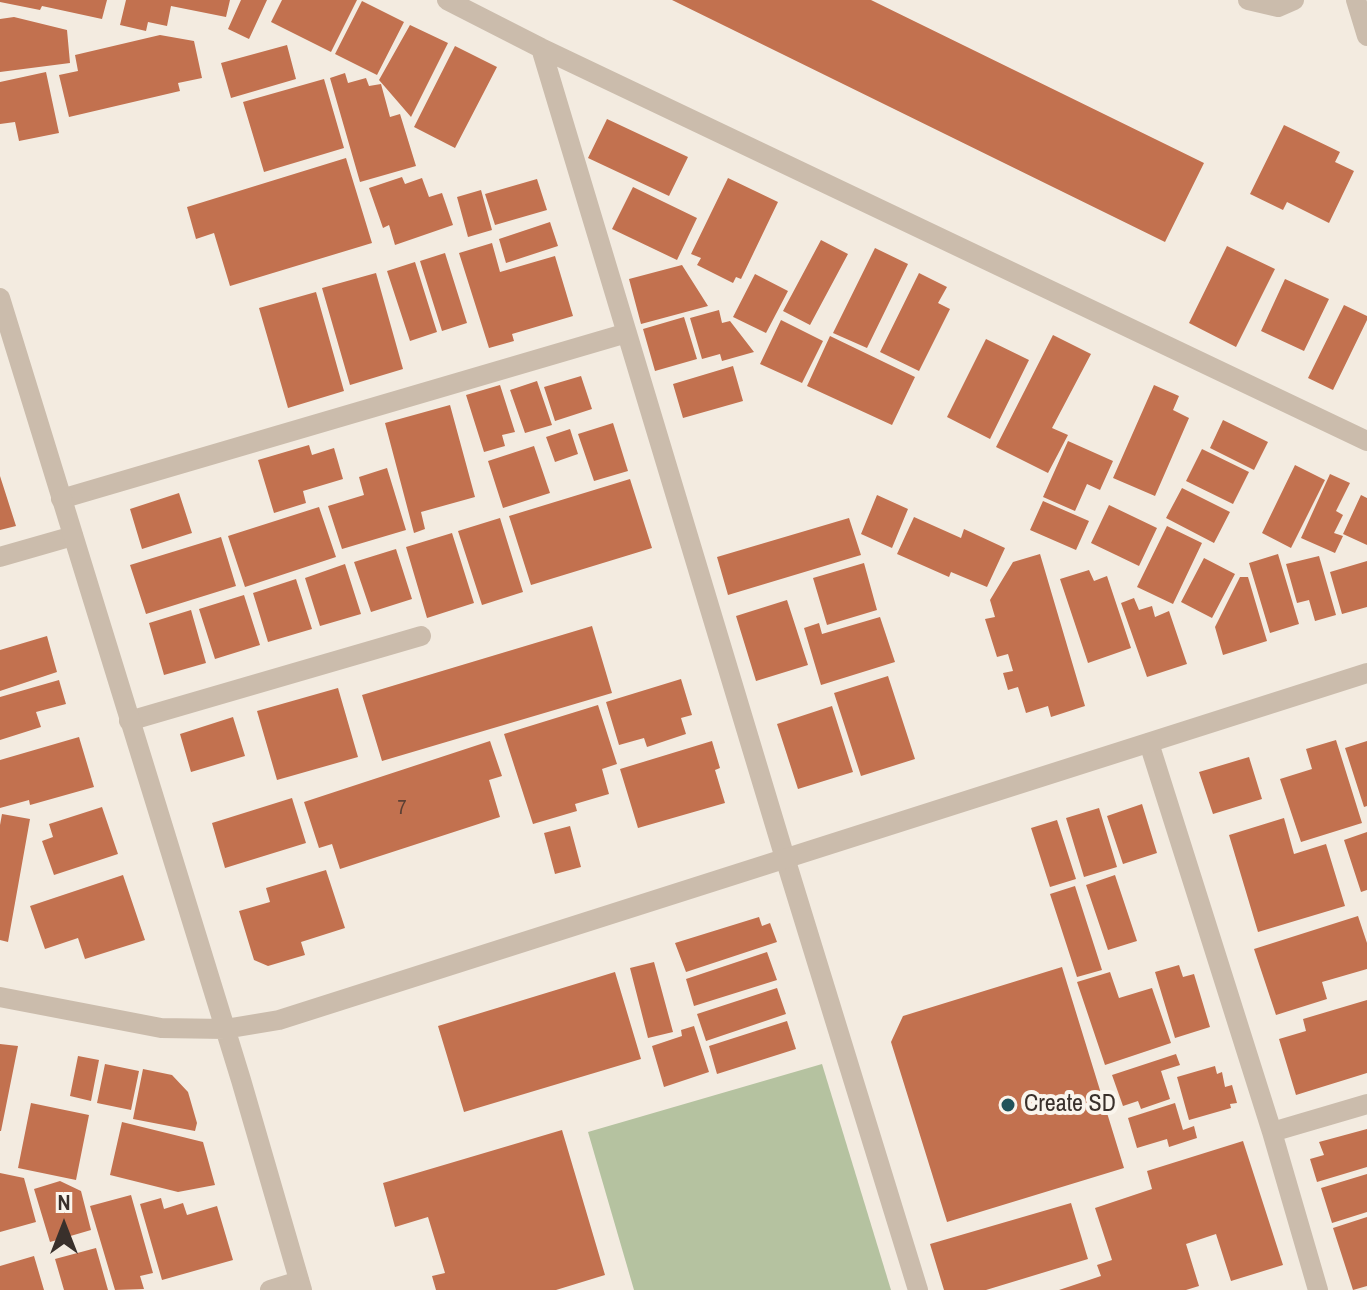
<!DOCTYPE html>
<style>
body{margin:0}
#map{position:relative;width:1367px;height:1290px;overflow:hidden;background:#f3ebe0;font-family:"Archivo Narrow",sans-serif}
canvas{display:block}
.north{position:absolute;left:24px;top:1186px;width:80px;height:80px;-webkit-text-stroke:6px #faf5ed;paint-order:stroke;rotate:0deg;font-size:22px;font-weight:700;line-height:32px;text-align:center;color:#39302b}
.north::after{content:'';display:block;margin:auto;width:28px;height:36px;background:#39302b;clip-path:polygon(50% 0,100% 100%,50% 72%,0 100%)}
</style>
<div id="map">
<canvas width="1367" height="1290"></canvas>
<div class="north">N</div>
</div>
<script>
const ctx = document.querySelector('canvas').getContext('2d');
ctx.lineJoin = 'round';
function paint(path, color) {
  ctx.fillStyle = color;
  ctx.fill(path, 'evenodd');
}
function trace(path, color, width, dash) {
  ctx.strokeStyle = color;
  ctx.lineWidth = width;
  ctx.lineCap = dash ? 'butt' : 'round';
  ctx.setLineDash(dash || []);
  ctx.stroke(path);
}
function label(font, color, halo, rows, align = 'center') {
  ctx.font = font + ' "Archivo Narrow",sans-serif';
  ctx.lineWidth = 8;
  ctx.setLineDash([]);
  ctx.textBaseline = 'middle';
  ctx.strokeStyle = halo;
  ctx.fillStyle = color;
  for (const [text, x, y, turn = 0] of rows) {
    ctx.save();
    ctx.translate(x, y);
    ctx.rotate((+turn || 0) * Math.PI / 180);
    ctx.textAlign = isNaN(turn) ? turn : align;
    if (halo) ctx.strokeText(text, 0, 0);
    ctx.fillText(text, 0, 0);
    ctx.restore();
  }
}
paint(new Path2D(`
 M822,1064L891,1290H634L588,1132Z`), '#b5c2a0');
paint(new Path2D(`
 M0,0H107L102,19L42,6L40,10L0,2Z
 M126,0H230L226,17L171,6L167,26L148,22L146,31L120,25Z
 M241,0H267L249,39L228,29Z
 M282,0H357L331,52L271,22Z
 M672,0H871L1204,163L1165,242Z
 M362,1L404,22L377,75L335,54Z
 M14,17L67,30L70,63L0,72V19Z
 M410,25L448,43L411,117L379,80Z
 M160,35L194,41L202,78L178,83L180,91L69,117L59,75L78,71L75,55Z
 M287,45L296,79L231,98L221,63Z
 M455,46L497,67L455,148L414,127Z
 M46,72L59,133L19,141L15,122L0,124V82Z
 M345,73L348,83L366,78L369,86L381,84L390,117L400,114L416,166L360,182L330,78Z
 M324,79L344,148L264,172L243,102Z
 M607,119L688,157L669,196L588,158Z
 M1284,125L1340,152L1335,162L1354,171L1329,223L1287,202L1283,210L1250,194Z
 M346,158L372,243L230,286L214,233L196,239L187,207Z
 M402,177L405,184L422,178L429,197L442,193L453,225L395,245L389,225L383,228L369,188Z
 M728,178L778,202L741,279L736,277L733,283L697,265L701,258L691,254Z
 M537,179L547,210L495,225L485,194Z
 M633,187L697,218L677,260L612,229Z
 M481,190L492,230L468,237L457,197Z
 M550,222L558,246L506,263L499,239Z
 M821,240L848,254L810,325L783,311Z
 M492,243L500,272L555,256L573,316L512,334L514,341L489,348L459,253Z
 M1227,246L1275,269L1236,347L1189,323Z
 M875,248L908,264L867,348L833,333Z
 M445,253L467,323L442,331L420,261Z
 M415,262L437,332L410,341L387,271Z
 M682,265L708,306L641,324L629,279Z
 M376,273L403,369L350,385L322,288Z
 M919,273L947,287L938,303L950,309L919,371L880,352Z
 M755,274L788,291L766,333L733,317Z
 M1285,279L1329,299L1304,351L1261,331Z
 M316,292L344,391L288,408L259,308Z
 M1344,305L1367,316V320L1333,390L1308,378Z
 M719,310L722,323L730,321L754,352L722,361L720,354L702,359L690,318Z
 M684,317L697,359L655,371L643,329Z
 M781,320L823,341L802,383L760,364Z
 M1053,335L1091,354L1052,428L1068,435L1048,473L996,447Z
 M830,336L915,377L892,425L807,386Z
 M986,339L1029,360L990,439L947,417Z
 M733,366L743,401L683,418L673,384Z
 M581,376L592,409L555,421L544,387Z
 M537,381L552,425L525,433L510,390Z
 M500,385L515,432L502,435L505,446L484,452L466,395Z
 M1154,385L1179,396L1173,410L1189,418L1155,496L1113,478Z
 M450,405L475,497L421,512L425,529L414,533L385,423Z
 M1223,420L1268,442L1254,470L1210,448Z
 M613,423L628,471L594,481L578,434Z
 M570,429L578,454L555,462L546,437Z
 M1068,441L1113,461L1100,490L1087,484L1075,511L1043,497Z
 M309,445L312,455L334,448L343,479L303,491L306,503L274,513L258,460Z
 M534,446L550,493L503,508L488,461Z
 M1202,449L1249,472L1233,504L1186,481Z
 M1295,465L1325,480L1291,548L1262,533Z
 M387,468L406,530L342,549L328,506L364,495L359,477Z
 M1330,474L1350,483L1336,511L1343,515L1334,533L1343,536L1335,553L1301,538Z
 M0,476L16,526L0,530Z
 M630,479L652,548L531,585L509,516Z
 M1182,488L1230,512L1214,543L1166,518Z
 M179,493L192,533L142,549L130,509Z
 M877,495L908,509L892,548L861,534Z
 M1361,495L1367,498V545L1343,534Z
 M1043,501L1089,521L1076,550L1030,530Z
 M1109,505L1157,528L1139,566L1091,543Z
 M319,507L336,557L245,587L228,536Z
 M914,517L961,538L964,529L1005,548L987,587L951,572L949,577L897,554Z
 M500,518L523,592L482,605L458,531Z
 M849,518L861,555L728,595L717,557Z
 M1167,526L1202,543L1173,604L1137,587Z
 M452,533L474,603L427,618L406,547Z
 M221,537L236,586L146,614L130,565Z
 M396,549L412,599L371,612L354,562Z
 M1040,554L1085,706L1051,717L1048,706L1026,713L1018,687L1008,690L1003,673L1013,671L1008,654L997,657L985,619L995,617L990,600L1013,562Z
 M1278,554L1299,624L1270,633L1249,563Z
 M1319,556L1336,615L1315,621L1309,600L1297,603L1286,564Z
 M1204,558L1235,574L1212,618L1181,602Z
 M1367,561V607L1342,614L1330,572Z
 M864,563L877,610L827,625L813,578Z
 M345,564L361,614L320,626L305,578Z
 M1089,570L1094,581L1107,576L1131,648L1088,663L1060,579Z
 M1240,577H1248L1267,641L1223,655L1215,627Z
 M296,579L312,629L268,642L253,593Z
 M244,595L260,645L215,659L199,609Z
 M1134,598L1139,610L1152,606L1155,617L1169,611L1187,664L1147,677L1121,603Z
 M787,600L808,665L756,681L736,616Z
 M191,610L206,663L164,675L149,623Z
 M880,617L895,662L821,685L804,628L819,623L822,634Z
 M592,626L612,693L382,761L362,695Z
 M47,636L57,672L0,691V650Z
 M888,676L915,759L861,776L834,693Z
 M681,679L692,715L681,718L686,734L647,747L644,738L619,745L606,702Z
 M59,680L66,704L36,712L41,727L0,740V697Z
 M338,688L358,757L277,780L257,711Z
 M598,705L617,764L602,769L609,794L575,804L577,811L533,824L504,734Z
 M832,706L853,772L798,789L777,724Z
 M233,717L245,756L191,772L180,734Z
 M79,737L94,787L30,805L29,800L0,808V760Z
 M1336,740L1362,823L1301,842L1280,779L1312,769L1306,749Z
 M490,741L502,776L489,780L500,817L340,869L332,844L319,848L304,802Z
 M712,741L720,768L715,770L725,803L638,828L620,769Z
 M1367,741V806L1364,807L1345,748Z
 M1249,757L1262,799L1213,814L1199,772Z
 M292,798L306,843L225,868L212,823Z
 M1142,804L1157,853L1123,864L1107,816Z
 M102,807L118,854L54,875L42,841L53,837L49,824Z
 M1099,808L1117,867L1084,877L1066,818Z
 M2,814L30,819L8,942L0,940V825Z
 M1284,818L1294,854L1326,844L1345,906L1258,932L1229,835Z
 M1057,820L1076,879L1050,887L1031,828Z
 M570,826L581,867L555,874L544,833Z
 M1367,832V890L1361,892L1344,840Z
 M326,870L345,928L301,942L305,955L268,966L254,960L239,911L270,902L266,888Z
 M123,875L145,940L85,959L78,938L45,949L30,906Z
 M1115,875L1137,941L1108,950L1086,885Z
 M1075,886L1102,970L1077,977L1050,894Z
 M1358,916L1367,943V969L1322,982L1327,999L1276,1015L1254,949Z
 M759,917L762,926L770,923L777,942L686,972L675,943Z
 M767,952L777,980L694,1006L686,979Z
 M654,962L673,1032L648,1038L630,968Z
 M1179,965L1183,977L1194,974L1210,1027L1175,1038L1155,972Z
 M1062,967L1124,1168L947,1222L891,1042L903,1016Z
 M615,972L641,1059L464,1112L438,1026Z
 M1110,972L1119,998L1152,988L1171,1043L1105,1065L1077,982Z
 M777,988L786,1014L706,1041L697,1014Z
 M1367,1000V1073L1296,1095L1279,1039L1306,1031L1303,1019Z
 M787,1021L796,1049L717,1074L709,1046Z
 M694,1026L709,1072L664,1087L652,1046L682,1036L681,1030Z
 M0,1044L18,1046L1,1131H0Z
 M1176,1054L1180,1065L1161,1071L1170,1099L1141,1109L1138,1101L1123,1106L1112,1075Z
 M78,1056L99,1060L91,1101L70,1096Z
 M105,1064L139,1071L131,1110L97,1103Z
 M1215,1066L1217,1074L1222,1072L1225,1087L1232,1085L1237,1103L1230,1104L1231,1108L1189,1120L1177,1077Z
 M143,1069L172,1075L188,1092L197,1123L195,1131L133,1119Z
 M31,1103L89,1115L76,1180L18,1168Z
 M1175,1103L1183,1130L1194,1126L1197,1138L1169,1147L1167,1139L1137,1148L1128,1118Z
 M122,1122L203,1142L215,1185L178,1192L110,1175Z
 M1367,1129V1167L1317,1182L1310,1159L1324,1155L1319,1142Z
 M562,1130L605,1275L556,1290H436L432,1276L445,1273L428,1217L395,1227L383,1183Z
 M1243,1141L1283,1265L1231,1281L1216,1234L1186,1244L1199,1286L1186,1290H1059L1101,1276L1097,1265L1112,1260L1095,1208L1152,1189L1147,1171Z
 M0,1173L24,1178L36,1222L0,1232Z
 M1367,1174V1212L1332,1223L1321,1188Z
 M60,1181L81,1191L91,1230L50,1242L34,1189Z
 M131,1195L153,1273L140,1276L144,1289L115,1290L90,1206Z
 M161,1198L164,1209L183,1203L187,1215L217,1206L233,1260L162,1280L140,1204Z
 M1071,1203L1088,1259L986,1290H944L930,1244Z
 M1367,1217V1286L1353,1290L1333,1228Z
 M96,1248L108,1290H64L55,1259Z
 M34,1256L44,1290H0V1266Z`), '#c2714f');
trace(new Path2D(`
 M129,721L421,636
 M270,1290L299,1281`), '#cbbcac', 20);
trace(new Path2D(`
 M447,0L541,48L1367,441
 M1248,0L1278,7L1294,0
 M1356,0L1367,36
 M541,48L785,858L918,1290
 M61,499L627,333
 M0,557L73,536
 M1149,743L1272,1132L1318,1290
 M1272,1132L1367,1104`), '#cbbcac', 20);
trace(new Path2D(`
 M0,298L241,1080L302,1290
 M0,997L161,1028L225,1029L279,1020L1367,673`), '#cbbcac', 20);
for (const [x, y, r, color] of [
 [1008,1105,8,"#21535a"]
]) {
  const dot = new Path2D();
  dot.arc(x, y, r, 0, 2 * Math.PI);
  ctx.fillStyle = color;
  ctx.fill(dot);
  trace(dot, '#faf5ed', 3);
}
label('20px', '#5b4034', null, [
 ["7",402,809]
]);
label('24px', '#39302b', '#faf5ed', [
 ["Create SD",1024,1105]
], 'left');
</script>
